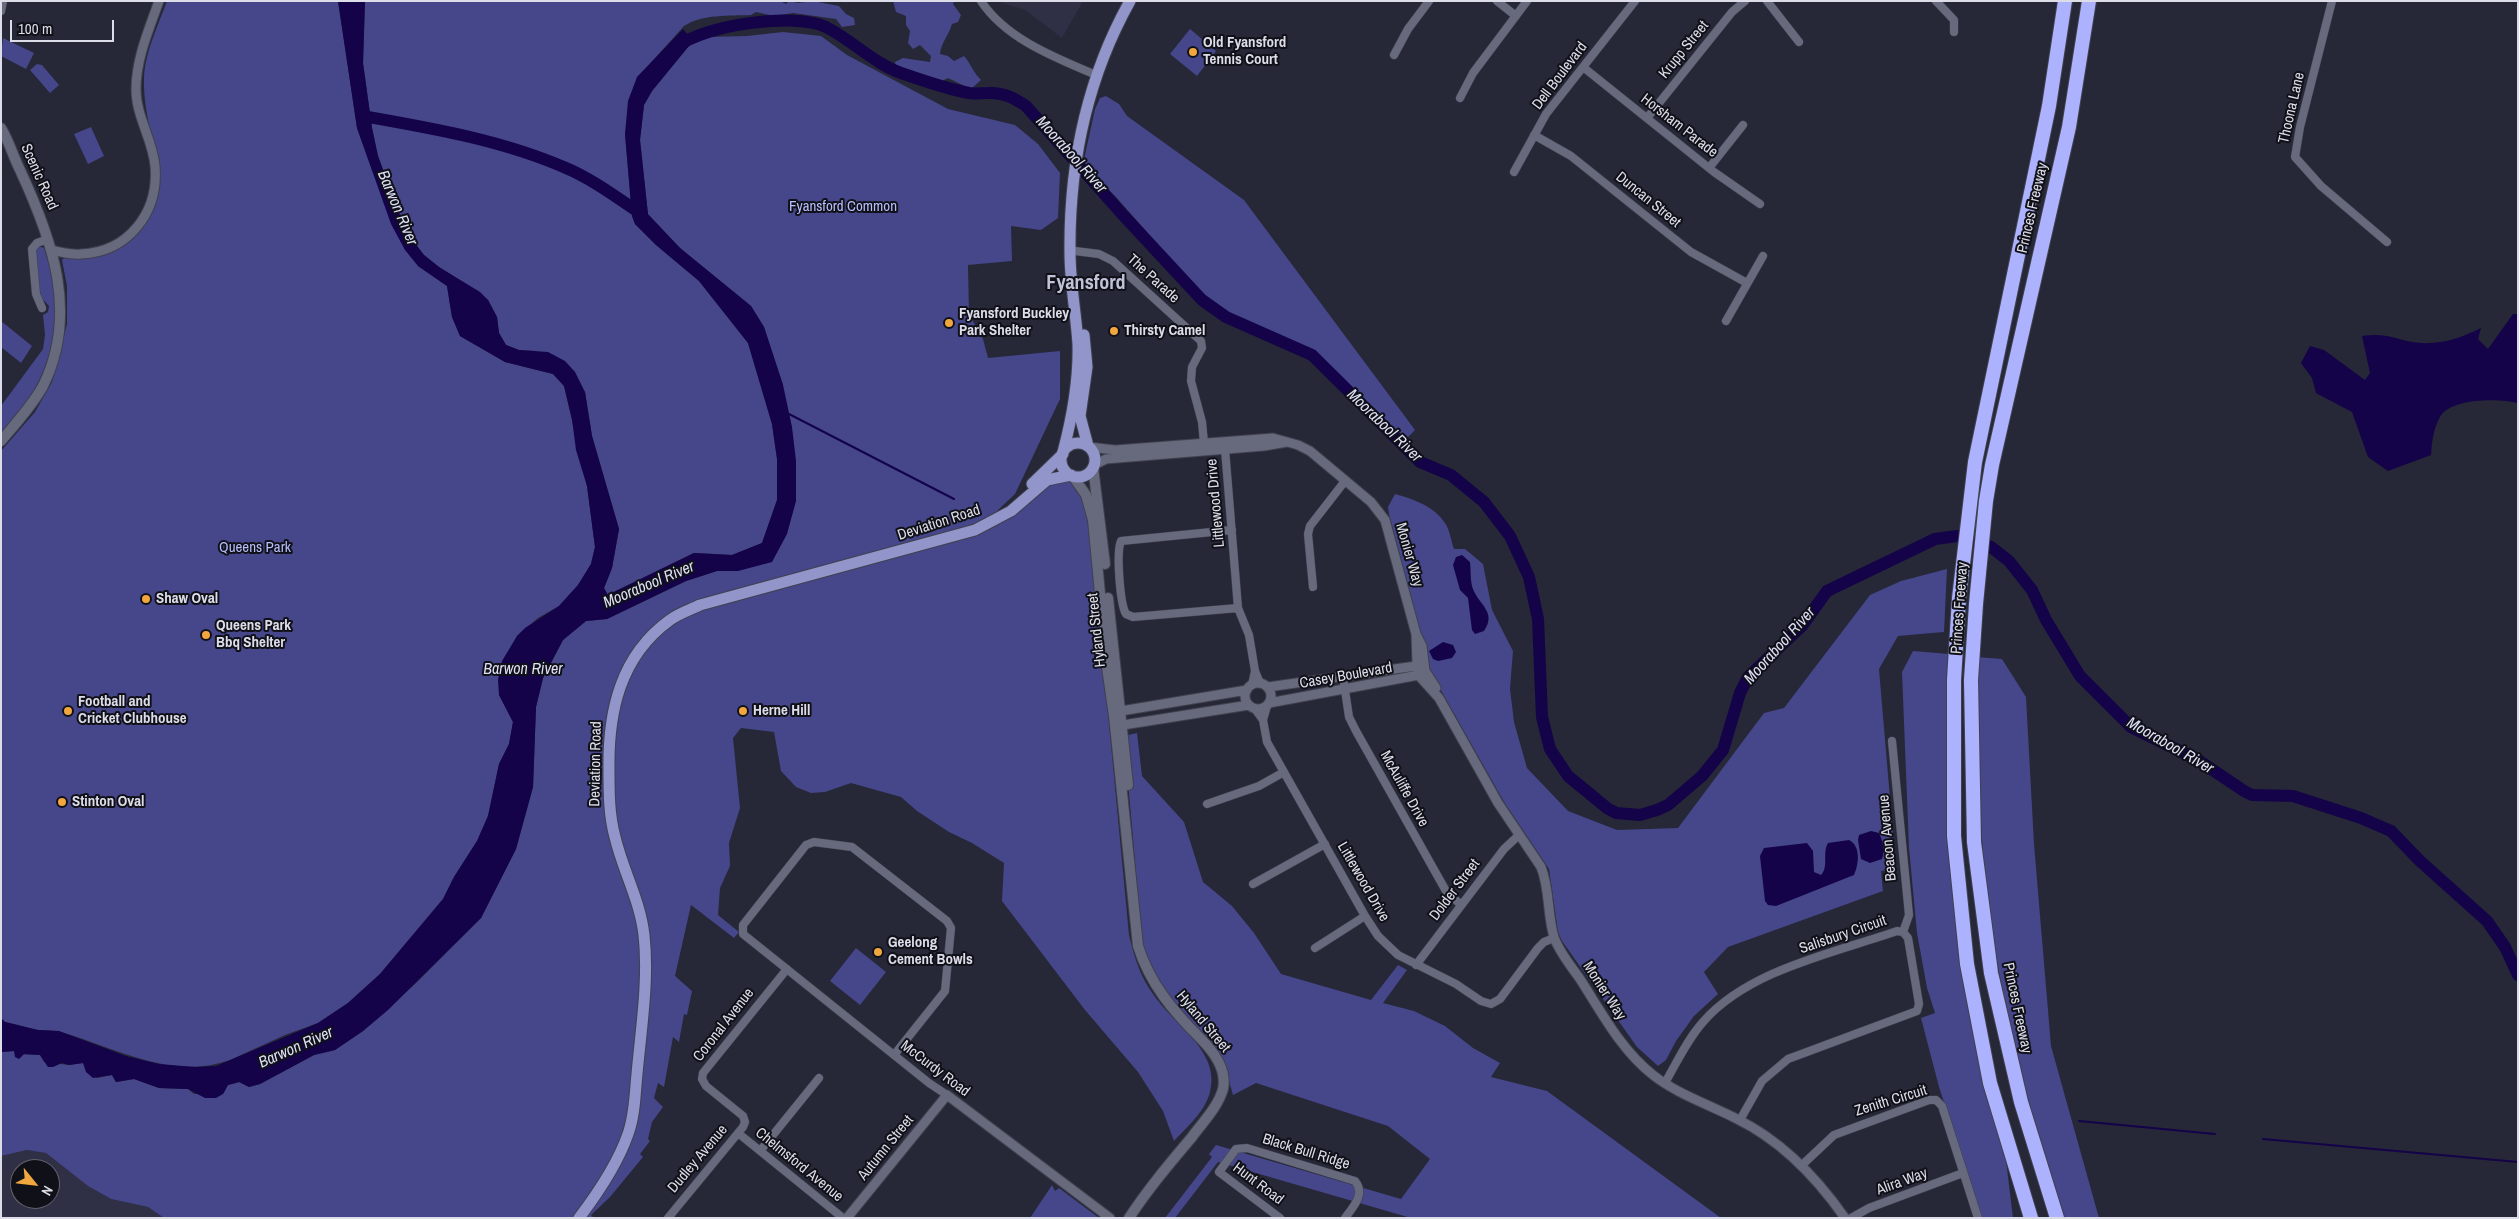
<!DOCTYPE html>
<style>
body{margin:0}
#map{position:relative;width:2519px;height:1219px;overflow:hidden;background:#262737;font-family:"Archivo Narrow",sans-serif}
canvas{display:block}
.frame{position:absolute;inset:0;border:2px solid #dcdde8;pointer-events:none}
.north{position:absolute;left:10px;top:1159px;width:50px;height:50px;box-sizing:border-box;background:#101118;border:1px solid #62636b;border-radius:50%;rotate:119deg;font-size:14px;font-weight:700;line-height:20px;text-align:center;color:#dcdde8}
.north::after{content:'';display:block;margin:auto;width:18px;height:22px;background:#f1a63f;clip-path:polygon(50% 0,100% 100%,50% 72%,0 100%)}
.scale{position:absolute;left:10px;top:20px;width:104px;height:22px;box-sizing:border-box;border:2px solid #dcdde8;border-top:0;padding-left:6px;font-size:15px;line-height:18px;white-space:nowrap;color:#dcdde8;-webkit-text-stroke:4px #101118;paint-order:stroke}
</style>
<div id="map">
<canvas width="2519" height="1219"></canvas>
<div class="frame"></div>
<div class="north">N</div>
<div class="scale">100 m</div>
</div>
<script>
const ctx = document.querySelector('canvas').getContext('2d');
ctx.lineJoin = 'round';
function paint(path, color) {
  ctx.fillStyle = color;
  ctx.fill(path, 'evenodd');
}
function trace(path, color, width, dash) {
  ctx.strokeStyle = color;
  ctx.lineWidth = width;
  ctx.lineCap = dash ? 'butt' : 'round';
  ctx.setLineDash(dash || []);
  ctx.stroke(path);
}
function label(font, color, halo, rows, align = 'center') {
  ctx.font = font + ' "Archivo Narrow",sans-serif';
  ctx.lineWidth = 4;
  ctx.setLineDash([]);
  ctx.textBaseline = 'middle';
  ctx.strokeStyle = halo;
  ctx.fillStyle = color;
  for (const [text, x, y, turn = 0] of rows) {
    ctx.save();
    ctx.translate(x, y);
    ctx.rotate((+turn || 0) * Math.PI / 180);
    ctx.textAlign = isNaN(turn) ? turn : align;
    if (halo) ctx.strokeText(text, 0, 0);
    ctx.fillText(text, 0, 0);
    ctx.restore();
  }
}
paint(new Path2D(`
 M997,1H1083L1062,38L1025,10Z
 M27,1150L46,1153L88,1186L111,1199L148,1207L164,1218H1V1156ZM20,1169H50V1199H20Z`), '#2f3045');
paint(new Path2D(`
 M167,1H338L357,128L372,170L418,266L447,286L452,317L460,336L505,362L553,374L564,386L587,486L595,547L591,564L578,585L559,606L538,618L517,636L499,695L513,722L509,744L499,764L488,816L477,841L454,877L443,899L380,974L348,1003L318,1023L285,1035L230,1060C172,1081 116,1048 61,1032C54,1030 46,1031 38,1030C27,1028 16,1024 5,1022L1,1018V451L35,412L52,382L67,324V286L62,260L65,257C86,261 112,256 129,241C183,193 143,140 144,81C144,54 158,26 167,1Z
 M365,1H780L786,4L789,1L798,3L813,1L839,6L846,14L854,18L855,25L842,27L836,19L793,13L774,16L756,12L751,15C729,16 703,14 684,26L637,78L625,134L632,216L635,224L656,245L699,281L748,343L772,424L777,459V500L762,543L732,555L694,553L607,595L604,588L612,568L619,529L592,436L585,392L536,351L519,350L506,345L499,333L497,317L488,300L439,267L424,255L414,242L402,221L378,156L372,128L363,63Z
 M893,1H954L953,4L961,15L958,22L952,24C949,35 941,43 940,54L948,56L954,61L964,56C971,64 973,72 981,80L971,89L948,78L938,83L896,69L895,62L903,58L930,62L931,56L920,45L913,49L908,43L910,31L906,25V16L896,12Z
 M1190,29L1216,51L1197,76L1170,54Z
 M783,32L821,36L847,55L948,109L1015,125L1038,144L1060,173L1058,218L1041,230L1011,226L1012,261L968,265L969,314L983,339L988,358L1060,351V399L1015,494L997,511L995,519L1041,484L1071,475L1079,489L1091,532L1129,935C1134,956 1140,976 1153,994C1173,1024 1221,1051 1210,1092C1205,1112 1187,1127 1174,1141L1163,1111L1138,1072L1085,1010L1002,901L1004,863L972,843L949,832L917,811L901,797L851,783L825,792L811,793L796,787L781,771L774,732L741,728L733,738L740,808L729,843L730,866L720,888L718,915L739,932L734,938L691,905L675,976L692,991L687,1015L684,1014L679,1042L673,1037L664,1087L658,1083L654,1098L663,1107L652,1122L648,1139L650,1141L640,1154L643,1157L610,1197L591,1215L594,1218H164L148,1207L111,1199L88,1186L46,1153L27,1150L1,1156V1052L15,1051L16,1054L40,1055L44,1062L69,1065L83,1063L97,1078L112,1075L116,1082L134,1079L159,1088L188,1089L194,1094H223L228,1085L240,1082L249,1087L260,1084L314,1055L335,1050L363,1031L416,983L481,918L516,849L533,787L536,707L543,678L563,640L586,621L607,619L686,581L717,571H738L787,534L783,385L764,327L751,306L680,248L648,215L640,140L644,105L652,91L693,41L706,37L747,36Z
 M3,38L34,53L26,69L1,56Z
 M37,64L42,65L59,85L50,93L30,70Z
 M1106,96L1119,104L1127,116L1244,200L1415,430L1401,444L1312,355L1296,346L1253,335L1198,290L1116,197L1083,164L1095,109L1100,98Z
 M91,127L104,156L88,164L74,134Z
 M38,246L44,248C48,262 53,275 55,289C60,327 48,372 26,403C19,413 9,423 1,432V406L43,349L45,335L43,315L48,312L49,306L39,295L35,251Z
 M1,321L32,346L21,363L1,347Z
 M1395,494C1413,499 1434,506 1445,523C1450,530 1451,541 1454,549H1465L1483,564L1492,610L1513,651L1510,689L1514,722L1527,768L1568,811L1617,830L1678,828L1764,713L1784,708L1870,595L1901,581L1947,569L1944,632L1898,636L1879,669L1896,869L1881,871L1883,891L1728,947L1704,972L1718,994L1694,1016L1676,1041L1666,1060L1658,1066L1637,1047L1562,941L1558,932L1549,869L1504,802L1426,664L1425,651L1389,514L1388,507Z
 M1913,651L1949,654L1958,904L2006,1160L2013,1218H1982L1939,1087L1921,1018L1935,1013L1927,988L1917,933L1909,848L1902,672Z
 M1977,657L2002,659L2026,697L2034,844L2051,1046L2099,1218H2065C2020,1093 1990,959 1981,827C1977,771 1978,714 1977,657Z
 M1137,733L1142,776L1184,822L1203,882L1232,906L1254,933L1281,974L1371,1000L1398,965L1407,970L1383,1003L1414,1011L1445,1026L1473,1048L1500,1063L1491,1077L1547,1091L1721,1218H1411L1218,1162L1175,1218H1165L1212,1157L1209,1154L1216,1145L1401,1199L1430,1159L1388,1126L1256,1083L1233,1095L1223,1060L1215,1047L1171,1002L1153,975L1142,942L1124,736Z
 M856,948L886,972L860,1005L830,981Z
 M1052,1185L1055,1191L1059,1188L1099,1218H1030Z`), '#46468a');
paint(new Path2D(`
 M338,1H365L363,63L372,128L378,156L402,221L414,242L424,255L439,267L480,292L488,300L497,317L499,333L506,345L519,350L548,352L565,361L575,372L585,392L592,436L619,529L612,568L604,588L608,595L694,553L732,555L762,543L777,500V459L772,424L748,343L699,281L656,245L635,224L632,216L625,134L628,101L637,77L683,29L693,41L652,91L644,105L640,140L648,214L680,248L751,306L764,327L783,385L792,427L796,461V501L787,534L772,562L738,571H717L686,581L607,619L586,621L563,640L543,678L536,707L533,787L516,849L481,918L388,1010L363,1031L335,1050L314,1055L260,1084L249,1087L239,1082L228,1085L223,1094L216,1098H205L188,1089L159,1088L134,1079L116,1082L112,1075L93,1078L86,1072L83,1063L69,1065L62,1063L53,1067H48L40,1055L24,1054L19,1059L15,1057L14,1051L1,1052V1018L5,1022L38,1030L59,1031L126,1056L159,1064L195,1067L216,1066L318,1023L348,1003L380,974L443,899L454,877L477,841L488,816L499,764L509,744L513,722L499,695L498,680L502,661L517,636L525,628L559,606L578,585L591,564L595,547L587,486L576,450L572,419L564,386L553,374L505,362L460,336L452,317L447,286L418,266L405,250L391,224L357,128Z
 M2513,314H2518V403C2499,398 2450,398 2440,417C2433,429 2432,442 2431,455L2388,471L2368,457L2352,412L2316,393L2312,378L2301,363L2310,346L2324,350L2365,380L2370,373L2362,336C2387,333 2390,338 2412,342C2437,346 2459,339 2481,328L2478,339L2488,349Z
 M1462,555L1470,562C1471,571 1470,581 1473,589C1479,605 1497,612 1484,631L1475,634L1472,630L1468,598L1460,590L1453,565L1456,557Z
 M1443,642L1453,645L1456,652L1452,658L1438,661L1433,659L1429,651Z
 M1871,831L1879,833C1883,842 1885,851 1882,859L1870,863L1861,859L1858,840L1859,835Z
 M1849,840C1861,846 1859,864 1854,875L1776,906L1768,905L1765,901L1760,856L1764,848L1807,843L1813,851L1814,872L1821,875C1829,867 1822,853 1828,843Z`), '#140349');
trace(new Path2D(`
 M789,414L954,499
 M2079,1121L2215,1134
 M2263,1139L2518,1162`), '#140349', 2);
trace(new Path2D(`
 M677,47C703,25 795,12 826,27C855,42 876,66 907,75C927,82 948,89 969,93C975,94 981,93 988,93C1003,92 1014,98 1026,106L1123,215L1202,300L1226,317L1312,355L1420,462L1451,475L1484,502L1510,536L1529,577L1538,619L1542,717L1550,749L1568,776L1607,808L1616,813L1640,815L1657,810L1668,805L1702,776L1723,750L1740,693L1748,677L1802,626L1827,591L1935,539L1957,536L1991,547L2009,561L2032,590L2046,620L2080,676L2131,727L2198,760L2244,791L2252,795L2293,796L2361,818L2391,831L2420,861L2487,921L2505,947L2518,975
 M363,116C431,128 502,140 566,168C592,179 616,197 640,213`), '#140349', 12);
const minor = new Path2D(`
 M981,1C1006,39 1056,58 1096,75
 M1497,1L1516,16
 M1767,1L1799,42
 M1936,1L1954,20V32
 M2332,1L2300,127L2295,157L2321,186L2387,242
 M1,11L3,1
 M1394,55L1408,29L1429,1
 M1583,67L1714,172L1760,204
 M1460,98L1473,73L1527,1
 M1647,118L1732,12L1745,1
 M1534,135L1571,156L1691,252L1747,283
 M1709,168L1743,125
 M1514,172L1546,114L1635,1
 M1075,251L1099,254L1113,261L1201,341L1202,348L1192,367L1191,381L1202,422L1204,443
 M42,308L36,294L32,249L37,243L48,239
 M1726,321L1763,256
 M1225,449L1238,608L1249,635L1255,671L1260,683
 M1232,530L1121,541C1116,552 1120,604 1126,614L1133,617L1238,608
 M1313,587L1308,534L1310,526L1345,481
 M1343,677L1349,717L1356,731L1446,891L1461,905
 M1252,685L1255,671
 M1267,706L1263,720L1267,742L1365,916L1378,936L1398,955L1456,984L1481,1001L1491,1004L1500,999L1538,948L1544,942L1554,938
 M1255,709L1263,720
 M1892,741L1909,915L1903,932
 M1207,804L1259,786L1284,772
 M1253,884L1325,844
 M1315,948L1365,916
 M1416,965L1504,849L1519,835
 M894,1055L945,991L951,928L947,921L852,847L814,842L806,845L743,925V934L929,1083L947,1095
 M1665,1083C1677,1062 1687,1040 1703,1022C1748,970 1834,953 1897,931L1903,932L1908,938L1919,1004L1917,1011L1788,1059L1762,1081L1740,1120
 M738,1133L843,1218
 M760,1151L819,1078
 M1801,1166L1834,1135L1929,1100H1936L1942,1106L1978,1218
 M668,1218L743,1127L745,1122L743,1116L706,1086L702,1079L703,1073L787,969
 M1280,1218L1219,1172L1236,1149L1247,1148L1355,1181C1366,1194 1353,1207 1345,1218
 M1851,1218L1869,1208L1963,1173`);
const tertiary = new Path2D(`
 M51,250C61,252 71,255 81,254C128,252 159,213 155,166C153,140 136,117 136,89C136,59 149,29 159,1
 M1089,447L1115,450L1273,438L1298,445L1310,451L1371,502L1385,520L1416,634L1422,646L1425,671L1436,688
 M1094,465L1106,459L1264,446L1287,442
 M1416,634L1417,665L1420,677L1439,698L1498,803L1541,867C1550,889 1547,914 1554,937C1559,952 1571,966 1580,979C1602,1013 1621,1050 1653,1075C1677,1094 1710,1105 1737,1119C1782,1141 1817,1178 1845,1218
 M1245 696a13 13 0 1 1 26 0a13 13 0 1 1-26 0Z
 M1268,687L1423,665
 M1269,703L1424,674
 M1121,711L1247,690
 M1123,725L1249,705
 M847,1218L947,1095L1110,1218`);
const secondary = new Path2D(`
 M1,128C9,141 13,156 20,170C52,239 79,313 43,386C32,406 16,423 1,441
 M1093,467L1105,564
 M1072,475L1086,495L1093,520L1107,667L1114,716L1138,946C1150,984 1173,1011 1201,1039C1214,1052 1227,1070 1223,1089C1218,1107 1203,1122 1192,1137C1170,1163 1148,1189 1129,1218
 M1108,598L1128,785`);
const primary = new Path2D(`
 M1084,335L1087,367L1080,416L1088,446
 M1061 460a17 17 0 1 1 34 0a17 17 0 1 1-34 0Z
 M1063,452C1072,418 1079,380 1078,344C1076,313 1070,283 1070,253C1069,165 1087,78 1130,1
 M1032,484L1063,454
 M579,1218C598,1193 618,1163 628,1134C635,1115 635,1093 637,1074C641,1029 649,980 644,935C640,900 623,871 615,837C609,815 609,793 609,770C608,712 620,656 670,620C679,613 690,610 700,605L975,530L1011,511L1047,480L1071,475`);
const motorway = new Path2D(`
 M2031,1218L1990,1083L1967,964L1954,836V680L1959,598L1975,462L2049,106L2065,1
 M2057,1218L2021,1102L1991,973L1974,842L1971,680L1976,604L1986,501L1992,465L2069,127L2089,1`);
trace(minor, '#40414e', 9);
trace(tertiary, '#40414e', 11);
trace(secondary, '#40414e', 12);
trace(primary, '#40414e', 13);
trace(motorway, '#40414e', 16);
trace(minor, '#67697c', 8);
trace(tertiary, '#67697c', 9);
trace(secondary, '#67697c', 10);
trace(primary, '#9195ca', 11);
trace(motorway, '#adb2fe', 14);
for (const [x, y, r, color] of [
 [1193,52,5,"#f1a63f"],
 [949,323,5,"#f1a63f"],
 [1114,331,5,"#f1a63f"],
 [146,599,5,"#f1a63f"],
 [206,635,5,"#f1a63f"],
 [68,711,5,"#f1a63f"],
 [743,711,5,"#f1a63f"],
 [62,802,5,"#f1a63f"],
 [878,952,5,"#f1a63f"]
]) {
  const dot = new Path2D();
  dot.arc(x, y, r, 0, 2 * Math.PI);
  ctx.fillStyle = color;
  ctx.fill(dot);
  trace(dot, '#101118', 2);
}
label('bold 15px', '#dcdde8', '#101118', [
 ["Old Fyansford",1203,43],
 ["Tennis Court",1203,60],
 ["Fyansford Buckley",959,314],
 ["Park Shelter",959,331],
 ["Thirsty Camel",1124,331],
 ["Shaw Oval",156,599],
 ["Queens Park",216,626],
 ["Bbq Shelter",216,643],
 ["Football and",78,702],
 ["Cricket Clubhouse",78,719],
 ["Herne Hill",753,711],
 ["Stinton Oval",72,802],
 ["Geelong",888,943],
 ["Cement Bowls",888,960]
], 'left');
label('15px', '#dcdde8', '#101118', [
 ["Krupp Street",1684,50,-51],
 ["Dell Boulevard",1560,76,-53],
 ["Thoona Lane",2292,108,-77],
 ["Horsham Parade",1679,126,38],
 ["Scenic Road",39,177,66],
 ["Duncan Street",1648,200,39],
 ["Princes Freeway",2033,208,-77],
 ["The Parade",1153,279,42],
 ["Littlewood Drive",1216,503,-95],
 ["Deviation Road",939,523,-18],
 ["Monier Way",1409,555,74],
 ["Princes Freeway",1960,608,-86],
 ["Hyland Street",1097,630,-96],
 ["Casey Boulevard",1346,676,-10],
 ["Deviation Road",596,764,-89],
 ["McAuliffe Drive",1404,789,61],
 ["Beacon Avenue",1888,838,-95],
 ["Littlewood Drive",1363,882,60],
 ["Dolder Street",1455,890,-53],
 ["Salisbury Circuit",1843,935,-19],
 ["Monier Way",1604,991,57],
 ["Princes Freeway",2017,1008,78],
 ["Hyland Street",1203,1022,50],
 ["Coronal Avenue",724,1025,-52],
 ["McCurdy Road",935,1069,37],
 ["Zenith Circuit",1891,1101,-17],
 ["Autumn Street",886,1148,-51],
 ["Black Bull Ridge",1306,1152,17],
 ["Dudley Avenue",698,1159,-50],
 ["Chelmsford Avenue",799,1165,39],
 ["Alira Way",1902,1182,-20],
 ["Hunt Road",1258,1184,37]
]);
label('15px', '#b9befc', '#101118', [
 ["Fyansford Common",843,207],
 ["Queens Park",255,548]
]);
label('italic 16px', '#dddff5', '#101118', [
 ["Moorabool River",1071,155,48],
 ["Barwon River",397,208,67],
 ["Moorabool River",1384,426,44],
 ["Moorabool River",649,585,-23],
 ["Moorabool River",1780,646,-48],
 ["Barwon River",523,670],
 ["Moorabool River",2170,746,30],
 ["Barwon River",296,1048,-24]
]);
label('bold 20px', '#c0c2d7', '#101118', [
 ["Fyansford",1086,284]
]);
</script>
